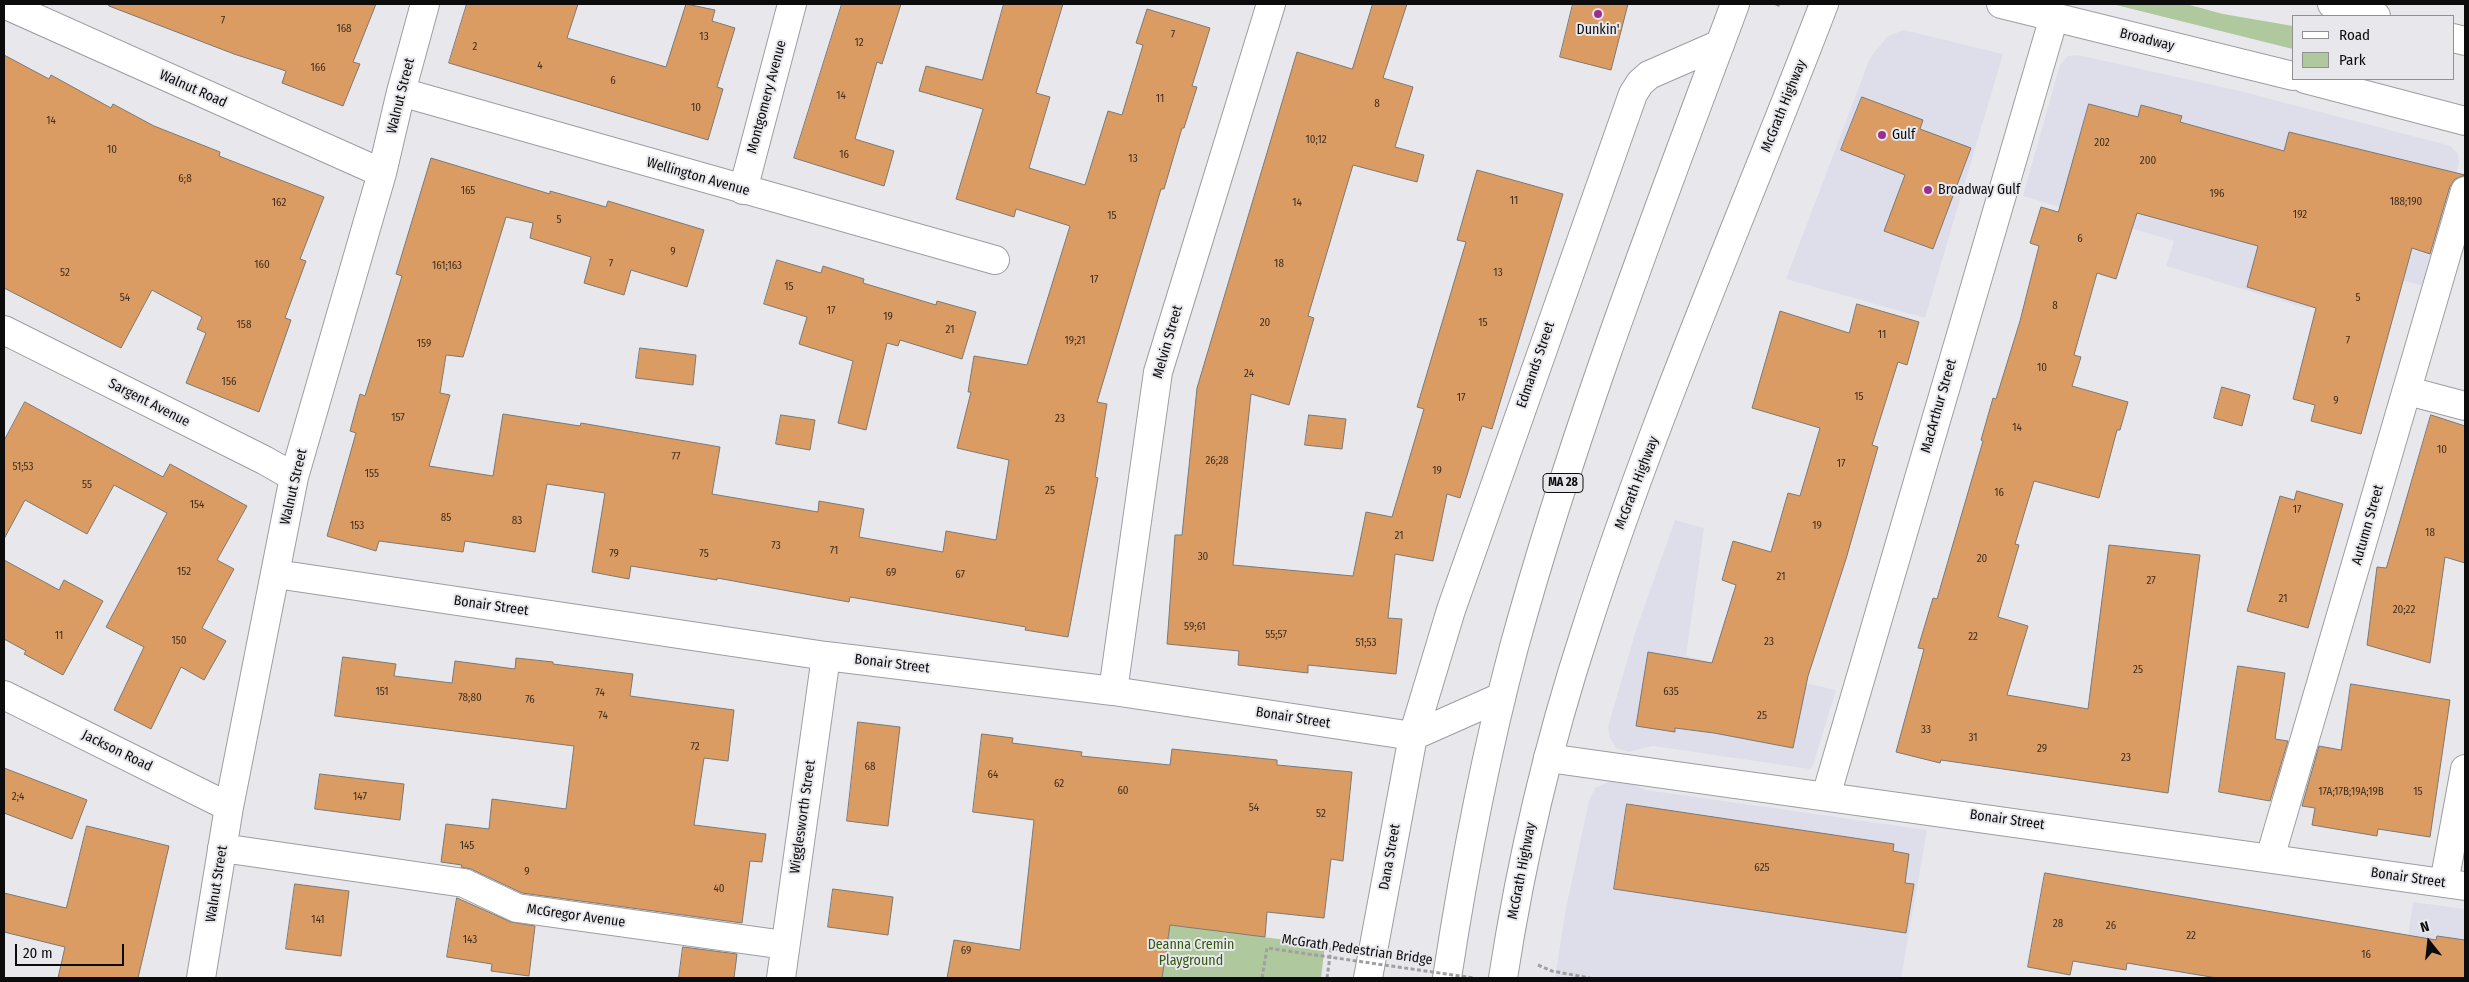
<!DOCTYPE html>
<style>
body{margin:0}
#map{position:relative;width:2469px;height:982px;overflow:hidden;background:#e8e8ec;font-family:"Fira Sans Condensed",sans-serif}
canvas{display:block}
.frame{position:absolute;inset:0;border:5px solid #0c0c0d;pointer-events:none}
.legend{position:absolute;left:2292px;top:15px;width:162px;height:65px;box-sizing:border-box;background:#e8e8ec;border:1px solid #909093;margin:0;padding:6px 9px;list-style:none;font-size:15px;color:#0c0c0d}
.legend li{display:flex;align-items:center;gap:10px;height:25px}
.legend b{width:25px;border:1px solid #909093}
.north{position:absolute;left:2404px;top:917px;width:50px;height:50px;-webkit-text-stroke:4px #e8e8ec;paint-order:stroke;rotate:344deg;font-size:14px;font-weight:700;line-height:20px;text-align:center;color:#0c0c0d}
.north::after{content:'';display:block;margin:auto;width:18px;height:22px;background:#0c0c0d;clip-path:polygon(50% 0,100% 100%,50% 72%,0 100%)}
.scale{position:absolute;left:15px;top:944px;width:109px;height:22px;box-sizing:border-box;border:2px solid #0c0c0d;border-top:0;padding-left:6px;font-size:15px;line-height:18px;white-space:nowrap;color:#0c0c0d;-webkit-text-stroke:4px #e8e8ec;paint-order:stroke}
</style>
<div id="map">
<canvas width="2469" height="982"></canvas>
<div class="frame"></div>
<ul class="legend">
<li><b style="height:6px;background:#fff"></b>Road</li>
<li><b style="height:14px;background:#afc89d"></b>Park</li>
</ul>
<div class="north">N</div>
<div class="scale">20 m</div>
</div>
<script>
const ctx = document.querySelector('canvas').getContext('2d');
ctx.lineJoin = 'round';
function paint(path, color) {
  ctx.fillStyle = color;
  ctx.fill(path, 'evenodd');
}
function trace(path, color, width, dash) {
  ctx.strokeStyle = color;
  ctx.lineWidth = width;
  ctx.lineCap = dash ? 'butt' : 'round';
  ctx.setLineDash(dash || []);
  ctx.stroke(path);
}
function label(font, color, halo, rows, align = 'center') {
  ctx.font = font + ' "Fira Sans Condensed",sans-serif';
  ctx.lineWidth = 4;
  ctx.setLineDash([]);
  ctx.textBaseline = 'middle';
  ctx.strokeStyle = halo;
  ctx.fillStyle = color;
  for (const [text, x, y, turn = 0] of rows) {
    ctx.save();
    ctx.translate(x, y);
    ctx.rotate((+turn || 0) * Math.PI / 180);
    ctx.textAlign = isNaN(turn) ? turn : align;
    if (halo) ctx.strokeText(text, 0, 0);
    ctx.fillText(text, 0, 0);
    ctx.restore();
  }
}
paint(new Path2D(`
 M1904,30L2003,54L1925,318L1786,279L1870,58L1888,36Z
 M2078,55L2236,90L2451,146L2458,154L2459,163L2424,286L2324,259L2309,309L2166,266L2174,241L2023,196L2060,65L2068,56Z
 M1675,520L1704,528L1686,656L1836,690L1813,765L1810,769L1653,746L1629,752L1616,748L1610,738L1608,727L1636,630Z
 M1617,778L1633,782L1638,787L1646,790L1927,830L1901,978H1555L1566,908L1589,801L1595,788Z
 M2413,902L2465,909V978H2402Z`), '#dedeea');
paint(new Path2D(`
 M2112,4H2186L2223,14L2293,26V49Z
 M1170,925L1325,945L1321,978H1162Z`), '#afc89d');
const building = new Path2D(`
 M109,4H376L353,62L360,64L343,106L282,83L286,71L234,54L109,6Z
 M467,4H578L567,38L666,67L686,4L715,10L712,21L735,28L717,87L723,89L708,140L449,63Z
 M842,4H901L882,64L877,62L855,139L894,151L884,186L794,158Z
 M1004,4H1063L1036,93L1050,97L1029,168L1085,185L1108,111L1122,115L1143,45L1136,43L1147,9L1210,28L1192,86L1197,87L1184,128H1182L1164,189H1161L1097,402L1107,404L1095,477L1098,478L1068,637L1025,630L1026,627L850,597L849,602L717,578V580L631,566L629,579L592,572L605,493L547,484L535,552L465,541L463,552L379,541L376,551L327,536L356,433L350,431L360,394L365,396L402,276L396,274L431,158L550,194V191L606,207L608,201L704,230L687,287L631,270L624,295L584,283L591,257L530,238L533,223L506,217L463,357L446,355L440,393L450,395L429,466L493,476L503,414L580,426L581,423L720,447L712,494L818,512L819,501L864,509L859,537L943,552L946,531L996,540L1009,460L957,448L971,392H968L974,356L1027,365L1070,226L1016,209L1014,217L956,199L983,109L919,91L926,66L982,80Z
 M1373,4H1407L1383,78L1413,87L1395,147L1424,155L1417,182L1353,165L1308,316L1314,318L1289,405L1251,394L1233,565L1353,576L1366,512L1392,517L1424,409L1417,407L1466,242L1457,240L1477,170L1563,194L1492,429L1482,426L1460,498L1447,494L1433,561L1395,554L1388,618L1402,619L1396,674L1308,665V673L1238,665L1239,651L1167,644L1175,535H1182L1197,388L1297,52L1352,69Z
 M1573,4H1628L1611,70L1560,57Z
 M4,55L49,79L51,75L111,108L113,104L154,126L220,152L219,156L324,197L300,259L306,261L285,318L291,320L259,412L186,383L206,333L197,329L202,317L152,290L121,348L4,288Z
 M1862,97L1923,120L1920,129L1971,148L1933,249L1884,231L1905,175L1841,150Z
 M2089,104L2138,117L2141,105L2182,116L2180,122L2284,151L2289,132L2465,175L2455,179L2450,186L2430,254L2412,248L2361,434L2311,421L2315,405L2293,399L2316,308L2247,287L2258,246L2137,213L2116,279L2097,273L2074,355L2081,357L2072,386L2128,402L2120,430H2117L2099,498L2034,481L2015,544L2019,545L1998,617L2028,626L2007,695L2088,709L2109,545L2200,555L2168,793L1941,760L1940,763L1896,752L1924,649L1918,648L1933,598L1937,599L1983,441L1981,440L1993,398L1996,399L2020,321L2039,246L2030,243L2041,207L2058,212Z
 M777,260L821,273L823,266L864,279L863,283L936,305L937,301L976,312L962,359L900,340L898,346L887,343L866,430L838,423L853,361L799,344L807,317L764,304Z
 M1857,304L1919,322L1907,365L1898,362L1872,445L1878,447L1846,559L1808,676L1793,748L1714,733L1675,728V732L1636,726L1648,652L1712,663L1736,585L1722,580L1733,541L1771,552L1788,493L1800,496L1820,428L1752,408L1780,311L1849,333Z
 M640,348L696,355L693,385L636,378Z
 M2222,387L2250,395L2242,426L2214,418Z
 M25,402L163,477L170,464L247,506L217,560L234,569L202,628L226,641L204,680L181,667L151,729L114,710L144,647L106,627L167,513L114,485L87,534L25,500L4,539V441Z
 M781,415L815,420L810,450L776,444Z
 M1309,415L1346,419L1342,449L1305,445Z
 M2431,415L2465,426V563L2445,557L2430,663L2367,645L2377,567L2386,568Z
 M2297,491L2343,504L2308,628L2247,611L2280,496L2294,500Z
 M4,560L59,590L64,580L103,601L63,675L24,654L26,651L4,639Z
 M343,657L396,664L394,676L452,683L455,661L515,669L516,658L553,662V664L633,674L630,696L734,710L728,761L704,758L694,825L766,834L762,862L750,861L742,923L522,893L471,869L461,867L462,865L441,862L446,824L489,829L492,799L566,809L574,746L335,716Z
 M2238,666L2285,673L2275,739L2288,741L2270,801L2219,792Z
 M2351,684L2450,700L2430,837L2378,829L2377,836L2312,825L2315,808L2302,806L2319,746L2341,750Z
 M858,722L900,727L888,826L847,821Z
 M982,734L1013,738L1012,743L1082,752L1081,756L1170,765L1172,749L1277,760V765L1352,772L1343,861L1331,859L1324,918L1267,912L1265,937L1170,925L1162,978H947L954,940L1020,950L1034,820L973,812Z
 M4,768L87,800L72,839L4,813Z
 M320,774L404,784L400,820L315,809Z
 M1627,804L1894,844L1893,851L1909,854L1905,883L1914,884L1906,933L1614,889Z
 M87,826L169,846L138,978H58L65,947L4,932V893L66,908Z
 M2045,873L2436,940L2437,936L2465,940V978H2217L2127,963L2126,970L2073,961L2070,975L2028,967Z
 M295,884L349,891L341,956L286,949Z
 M833,889L893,897L888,935L828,927Z
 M457,898L511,922L535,926L529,976L491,971L492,964L447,957Z
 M683,947L737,954L734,978H679Z`);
paint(building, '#db9c63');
trace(building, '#7b7875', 1);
const minor = new Path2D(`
 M4,4L382,173
 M401,92L995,260
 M743,190L792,4
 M4,330L264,460L294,477
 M2408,391L2465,406
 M276,574L826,656L1113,691L1413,736L1501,697
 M1113,691L1158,372L1271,4
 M4,695L229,807
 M1548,758L2465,886
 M1826,796L2054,17
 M222,848L464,883L517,908L785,945
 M2270,858L2465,191
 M2444,883L2465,769
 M201,978L229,807L294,477L382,173L401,92L425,4
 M781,978L826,656
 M1368,978L1413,736L1451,610L1633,94L1640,83L1649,75L1720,44`);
const major = new Path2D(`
 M2001,4L2293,76
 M2332,4L2376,16
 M2453,38L2465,41
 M2305,79L2465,121`);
const highway = new Path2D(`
 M1447,978C1464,867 1485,756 1514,647C1574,428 1656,216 1735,4
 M1503,978C1521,861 1548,745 1585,632C1653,418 1744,213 1824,4`);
trace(minor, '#9d9da2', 30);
trace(major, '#9d9da2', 30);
trace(highway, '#9d9da2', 30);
trace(new Path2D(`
 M1776,4L1781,6
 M1538,965L1552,971L1590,978
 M1327,978L1331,949H1340`), '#a0a0a3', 3, [4, 2.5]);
trace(minor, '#fff', 28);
trace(major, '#fff', 28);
trace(highway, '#fff', 28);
trace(new Path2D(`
 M1262,978L1267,948L1474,978`), '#a0a0a3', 3, [4, 2.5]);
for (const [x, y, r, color] of [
 [1598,14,5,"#9b2e8f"],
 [1882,135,5,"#9b2e8f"],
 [1928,190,5,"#9b2e8f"]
]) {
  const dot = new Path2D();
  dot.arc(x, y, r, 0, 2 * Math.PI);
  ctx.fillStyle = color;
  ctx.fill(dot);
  trace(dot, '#e8e8ec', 2);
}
label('11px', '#403022', null, [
 ["7",223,21],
 ["168",344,29],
 ["7",1173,35],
 ["13",704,37],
 ["12",859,43],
 ["2",475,47],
 ["4",540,66],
 ["166",318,68],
 ["6",613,81],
 ["14",841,96],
 ["11",1160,99],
 ["8",1377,104],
 ["10",696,108],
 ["14",51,121],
 ["10;12",1316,140],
 ["202",2102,143],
 ["10",112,150],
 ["16",844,155],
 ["13",1133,159],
 ["200",2148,161],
 ["6;8",185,179],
 ["165",468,191],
 ["196",2217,194],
 ["11",1514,201],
 ["188;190",2406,202],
 ["162",279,203],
 ["14",1297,203],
 ["192",2300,215],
 ["15",1112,216],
 ["5",559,220],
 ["6",2080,239],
 ["9",673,252],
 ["7",611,264],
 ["18",1279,264],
 ["160",262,265],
 ["161;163",447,266],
 ["52",65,273],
 ["13",1498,273],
 ["17",1094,280],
 ["15",789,287],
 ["54",125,298],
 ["5",2358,298],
 ["8",2055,306],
 ["17",831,311],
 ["19",888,317],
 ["20",1265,323],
 ["15",1483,323],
 ["158",244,325],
 ["21",950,330],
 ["11",1882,335],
 ["19;21",1075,341],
 ["7",2348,341],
 ["159",424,344],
 ["10",2042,368],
 ["24",1249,374],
 ["156",229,382],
 ["15",1859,397],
 ["17",1461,398],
 ["9",2336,401],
 ["157",398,418],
 ["23",1060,419],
 ["14",2017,428],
 ["10",2442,450],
 ["77",676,457],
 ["26;28",1217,461],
 ["17",1841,464],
 ["51;53",23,467],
 ["19",1437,471],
 ["155",372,474],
 ["55",87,485],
 ["25",1050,491],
 ["16",1999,493],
 ["154",197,505],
 ["17",2297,510],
 ["85",446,518],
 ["83",517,521],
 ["153",357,526],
 ["19",1817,526],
 ["18",2430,533],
 ["21",1399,536],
 ["73",776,546],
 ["71",834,551],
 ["79",614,554],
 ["75",704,554],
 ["30",1203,557],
 ["20",1982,559],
 ["152",184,572],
 ["69",891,573],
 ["67",960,575],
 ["21",1781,577],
 ["27",2151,581],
 ["21",2283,599],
 ["20;22",2404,610],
 ["59;61",1195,627],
 ["55;57",1276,635],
 ["11",59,636],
 ["22",1973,637],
 ["150",179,641],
 ["23",1769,642],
 ["51;53",1366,643],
 ["25",2138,670],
 ["151",382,692],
 ["635",1671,692],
 ["74",600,693],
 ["78;80",470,698],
 ["76",530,700],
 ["74",603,716],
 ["25",1762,716],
 ["33",1926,730],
 ["31",1973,738],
 ["72",695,747],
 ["29",2042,749],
 ["23",2126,758],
 ["68",870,767],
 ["64",993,775],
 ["62",1059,784],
 ["60",1123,791],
 ["17A;17B;19A;19B",2351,792],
 ["15",2418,792],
 ["2;4",18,797],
 ["147",360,797],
 ["54",1254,808],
 ["52",1321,814],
 ["145",467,846],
 ["625",1762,868],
 ["9",527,872],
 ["40",719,889],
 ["141",318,920],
 ["28",2058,924],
 ["26",2111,926],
 ["22",2191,936],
 ["143",470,940],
 ["69",966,951],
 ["16",2366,955]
]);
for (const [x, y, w] of [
 [1563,483,40]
]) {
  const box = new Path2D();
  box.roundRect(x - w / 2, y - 9.5, w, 19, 4);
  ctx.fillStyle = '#e8e8ec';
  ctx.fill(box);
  trace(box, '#0c0c0d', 1);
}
label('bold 12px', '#0c0c0d', null, [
 ["MA 28",1563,483]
]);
label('14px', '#0c0c0d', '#e8e8ec', [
 ["Dunkin'",1598,30,"center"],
 ["Gulf",1892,135],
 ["Broadway Gulf",1938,190]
], 'left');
label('14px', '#0c0c0d', '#e8e8ec', [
 ["Broadway",2147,40,14],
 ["Walnut Road",193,89,24],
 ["Walnut Street",401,96,-76],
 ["Montgomery Avenue",767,97,-75],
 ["McGrath Highway",1784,106,-68],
 ["Wellington Avenue",698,177,16],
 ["Melvin Street",1168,342,-74],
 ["Edmands Street",1536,365,-71],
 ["Sargent Avenue",149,403,27],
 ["MacArthur Street",1939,406,-74],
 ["McGrath Highway",1637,483,-69],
 ["Walnut Street",294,487,-77],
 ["Autumn Street",2368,525,-74],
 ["Bonair Street",491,606,8],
 ["Bonair Street",892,664,7],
 ["Bonair Street",1293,718,9],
 ["Jackson Road",117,751,26],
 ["Wigglesworth Street",803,817,-82],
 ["Bonair Street",2007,820,8],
 ["Dana Street",1390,857,-80],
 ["McGrath Highway",1522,871,-79],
 ["Bonair Street",2408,878,8],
 ["Walnut Street",217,884,-81],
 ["McGregor Avenue",576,916,8],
 ["McGrath Pedestrian Bridge",1357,950,8]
]);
label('14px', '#34580c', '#e8e8ec', [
 ["Deanna Cremin",1191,945],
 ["Playground",1191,961]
]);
</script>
